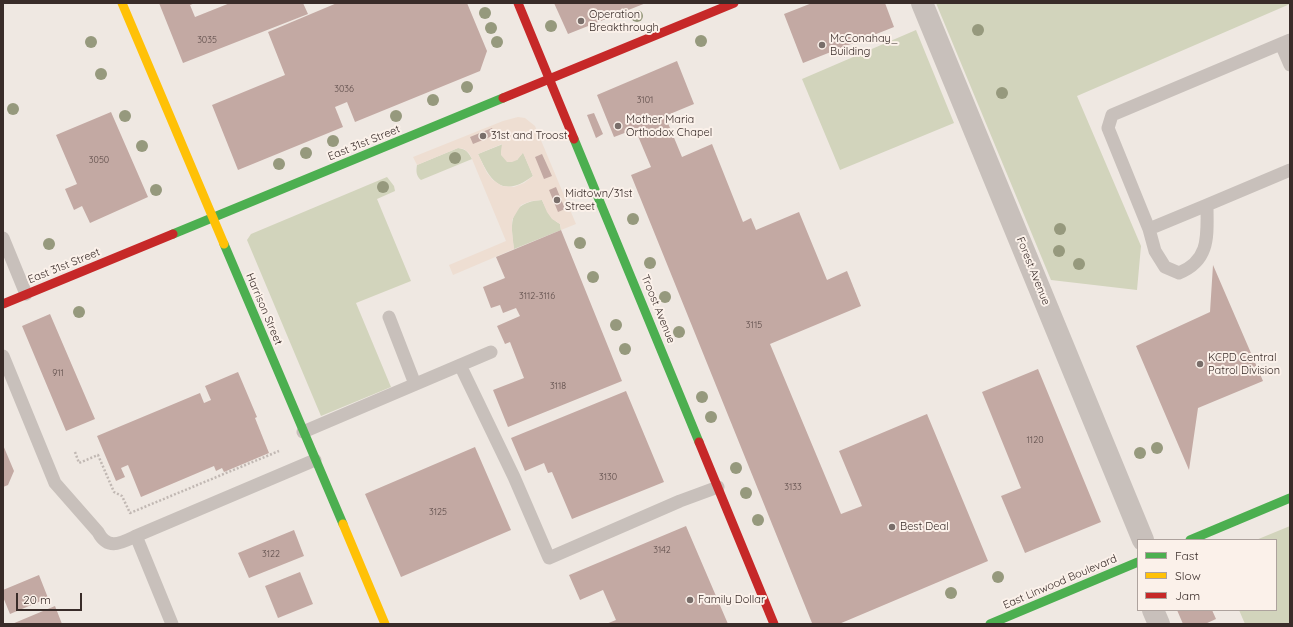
<!DOCTYPE html>
<style>
body{margin:0}
#map{position:relative;width:1293px;height:627px;overflow:hidden;background:#efe8e2;font-family:Quicksand,sans-serif}
canvas{display:block}
.frame{position:absolute;inset:0;border:4px solid #392c29;pointer-events:none}
.legend{position:absolute;left:1137px;top:539px;width:140px;height:72px;box-sizing:border-box;background:#fbf1ea;border:1px solid #ada29d;margin:0;padding:5px 7px;list-style:none;font-size:12px;color:#392c29}
.legend li{display:flex;align-items:center;gap:8px;height:20px}
.legend b{width:20px;border:1px solid #ada29d}
.scale{position:absolute;left:16px;top:593px;width:66px;height:18px;box-sizing:border-box;border:2px solid #392c29;border-top:0;padding-left:5px;font-size:12px;line-height:14px;white-space:nowrap;color:#392c29;-webkit-text-stroke:3px #fbf1ea;paint-order:stroke}
</style>
<div id="map">
<canvas width="1293" height="627"></canvas>
<div class="frame"></div>
<ul class="legend">
<li><b style="height:5px;background:#4caf50"></b>Fast</li>
<li><b style="height:5px;background:#ffc107"></b>Slow</li>
<li><b style="height:5px;background:#c62828"></b>Jam</li>
</ul>
<div class="scale">20 m</div>
</div>
<script>
const ctx = document.querySelector('canvas').getContext('2d');
ctx.lineJoin = 'round';
function paint(path, color) {
  ctx.fillStyle = color;
  ctx.fill(path, 'evenodd');
}
function trace(path, color, width, dash) {
  ctx.strokeStyle = color;
  ctx.lineWidth = width;
  ctx.lineCap = dash ? 'butt' : 'round';
  ctx.setLineDash(dash || []);
  ctx.stroke(path);
}
function label(font, color, halo, rows, align = 'center') {
  ctx.font = font + ' Quicksand,sans-serif';
  ctx.lineWidth = 4;
  ctx.setLineDash([]);
  ctx.textBaseline = 'middle';
  ctx.strokeStyle = halo;
  ctx.fillStyle = color;
  for (const [text, x, y, turn = 0] of rows) {
    ctx.save();
    ctx.translate(x, y);
    ctx.rotate((+turn || 0) * Math.PI / 180);
    ctx.textAlign = isNaN(turn) ? turn : align;
    if (halo) ctx.strokeText(text, 0, 0);
    ctx.fillText(text, 0, 0);
    ctx.restore();
  }
}
paint(new Path2D(`
 M936,3H1290V4L1077,96L1141,246L1137,290L1051,280Z
 M916,30L954,123L840,170L802,79Z
 M503,144L517,160L523,152L533,176C502,199 491,182 478,154Z
 M458,148C466,149 468,152 472,159L421,180C416,176 416,171 417,165Z
 M387,177L394,186L395,191L377,199L411,281L356,303L391,387L321,416L247,240L251,234Z
 M542,200C547,211 550,218 560,224L561,230L514,249C510,222 509,202 542,200Z
 M1290,526V624H1245L1239,610H1276V540H1256Z`), '#d2d4bc');
paint(new Path2D(`
 M518,117L525,118L535,126L576,224L561,230L560,224L552,219L547,212L542,200L531,201L521,205L512,220V231L514,249L453,275L449,265L506,241L472,159L469,153L464,149L458,148L417,165L413,157L503,121ZM502,144L501,151V155L507,162H512L517,160L523,153L533,176L524,183L514,187L502,186L493,180L487,173L478,154Z`), '#eeded2');
paint(new Path2D(`
 M159,3H195L190,5L195,17L230,3H303L308,14L183,63Z
 M337,3H467L487,51L480,71L355,122L347,102L335,107L343,127L238,170L212,105L285,75L268,32Z
 M554,3H646L568,34Z
 M812,3H885L894,27L803,63L784,14Z
 M677,61L694,104L665,116L682,157L712,144L743,222L751,218L756,230L799,212L827,280L847,271L861,306L770,344L841,514L862,506L839,451L927,414L988,561L839,624L812,623L631,175L651,167L635,129L614,137L597,95Z
 M111,112L148,197L90,223L82,206L74,210L65,189L77,184L56,135Z
 M594,113L603,134L596,138L587,115Z
 M492,128L495,135L473,144L470,137Z
 M542,154L552,176L544,179L535,157Z
 M556,187L565,209L558,212L549,190Z
 M561,230L622,381L508,427L493,390L524,378L510,342L505,344L497,326L520,316L516,308L503,313L500,305L491,308L483,287L505,278L496,257Z
 M1213,265L1263,381L1198,408L1189,470L1136,346L1210,312Z
 M50,314L95,419L66,431L22,326Z
 M1038,369L1101,522L1025,553L1001,496L1021,488L982,392Z
 M238,372L257,417L255,418L269,453L224,472L222,468L216,471L214,466L141,497L128,465L121,468L125,477L116,481L97,436L200,393L204,403L211,400L205,386Z
 M626,391L664,482L572,519L552,472L548,473L544,463L525,471L511,438Z
 M3,445L14,471L8,485L3,487Z
 M475,447L511,530L401,577L365,494Z
 M686,526L728,624H606L616,620L603,590L580,600L569,575Z
 M294,530L304,556L249,578L238,553Z
 M300,572L313,604L278,618L265,586Z
 M39,575L48,598L10,614L3,597V590Z
 M55,606L62,624H12Z
 M1177,610H1212L1216,619L1205,624H1183Z`), '#c3a9a3');
trace(new Path2D(`
 M75,452L79,463L98,455L114,492L122,496L130,513L279,451`), '#c1b8b3', 2.5, [2, 2]);
trace(new Path2D(`
 M1290,40L1112,115L1108,128L1149,229L1155,251L1165,267L1179,273C1211,260 1207,234 1207,205L1290,170
 M1281,44L1290,65
 M1149,229L1207,205
 M3,238L26,294
 M389,317L415,384
 M3,356L55,483L98,532C108,551 121,543 136,536L172,624
 M460,365L514,477L549,558L680,501L718,487
 M303,432L491,352
 M136,536L315,460`), '#c8c0bb', 13);
trace(new Path2D(`
 M922,3L1143,540
 M1153,610L1159,624`), '#c8c0bb', 22);
trace(new Path2D(`
 M574,139L699,442
 M173,234L503,98
 M224,244L343,524
 M1190,540L1290,498
 M990,624L1138,562`), '#4caf50', 9);
trace(new Path2D(`
 M122,3L224,244
 M343,524L385,624`), '#ffc107', 9);
trace(new Path2D(`
 M518,3L574,139
 M503,98L734,3
 M3,304L173,234
 M699,442L774,624`), '#c62828', 9);
ctx.fillStyle = '#96997d';
for (const [x, y] of [
 [485,13],
 [637,16],
 [551,26],
 [491,28],
 [978,30],
 [701,41],
 [91,42],
 [497,42],
 [101,74],
 [467,87],
 [1002,93],
 [433,100],
 [13,109],
 [125,116],
 [396,116],
 [333,141],
 [142,146],
 [306,153],
 [455,158],
 [279,164],
 [383,187],
 [156,190],
 [633,219],
 [1060,229],
 [580,243],
 [49,244],
 [1059,251],
 [650,263],
 [1079,264],
 [593,277],
 [665,297],
 [79,312],
 [616,325],
 [679,332],
 [625,349],
 [702,397],
 [711,417],
 [1157,448],
 [1140,453],
 [736,468],
 [746,493],
 [758,520],
 [998,577],
 [951,593]
]) {
  ctx.beginPath();
  ctx.arc(x, y, 6, 0, 2 * Math.PI);
  ctx.fill();
}
for (const [x, y, r, color] of [
 [581,21,4,"#796e6a"],
 [822,45,4,"#796e6a"],
 [618,126,4,"#796e6a"],
 [483,136,4,"#796e6a"],
 [557,200,4,"#796e6a"],
 [1200,364,4,"#796e6a"],
 [892,527,4,"#796e6a"],
 [690,600,4,"#796e6a"]
]) {
  const dot = new Path2D();
  dot.arc(x, y, r, 0, 2 * Math.PI);
  ctx.fillStyle = color;
  ctx.fill(dot);
  trace(dot, '#fbf1ea', 1.5);
}
label('9px', '#5c4b48', null, [
 ["3035",207,40],
 ["3036",344,89],
 ["3101",645,100],
 ["3050",99,160],
 ["3112-3116",537,296],
 ["3115",754,325],
 ["911",58,373],
 ["3118",558,386],
 ["1120",1035,440],
 ["3130",608,477],
 ["3133",793,487],
 ["3125",438,512],
 ["3142",662,550],
 ["3122",271,554]
]);
label('11px', '#392c29', '#fbf1ea', [
 ["Operation",589,15],
 ["Breakthrough",589,28],
 ["McConahay_",830,39],
 ["Building",830,52],
 ["Mother Maria",626,120],
 ["Orthodox Chapel",626,133],
 ["31st and Troost",491,136],
 ["Midtown/31st",565,194],
 ["Street",565,207],
 ["KCPD Central",1208,358],
 ["Patrol Division",1208,371],
 ["Best Deal",900,527],
 ["Family Dollar",698,600]
], 'left');
label('11px', '#392c29', '#fbf1ea', [
 ["East 31st Street",364,143,-22],
 ["East 31st Street",64,266,-22],
 ["Forest Avenue",1033,271,68],
 ["Harrison Street",264,309,67],
 ["Troost Avenue",658,309,68],
 ["East Linwood Boulevard",1060,582,-23]
]);
</script>
